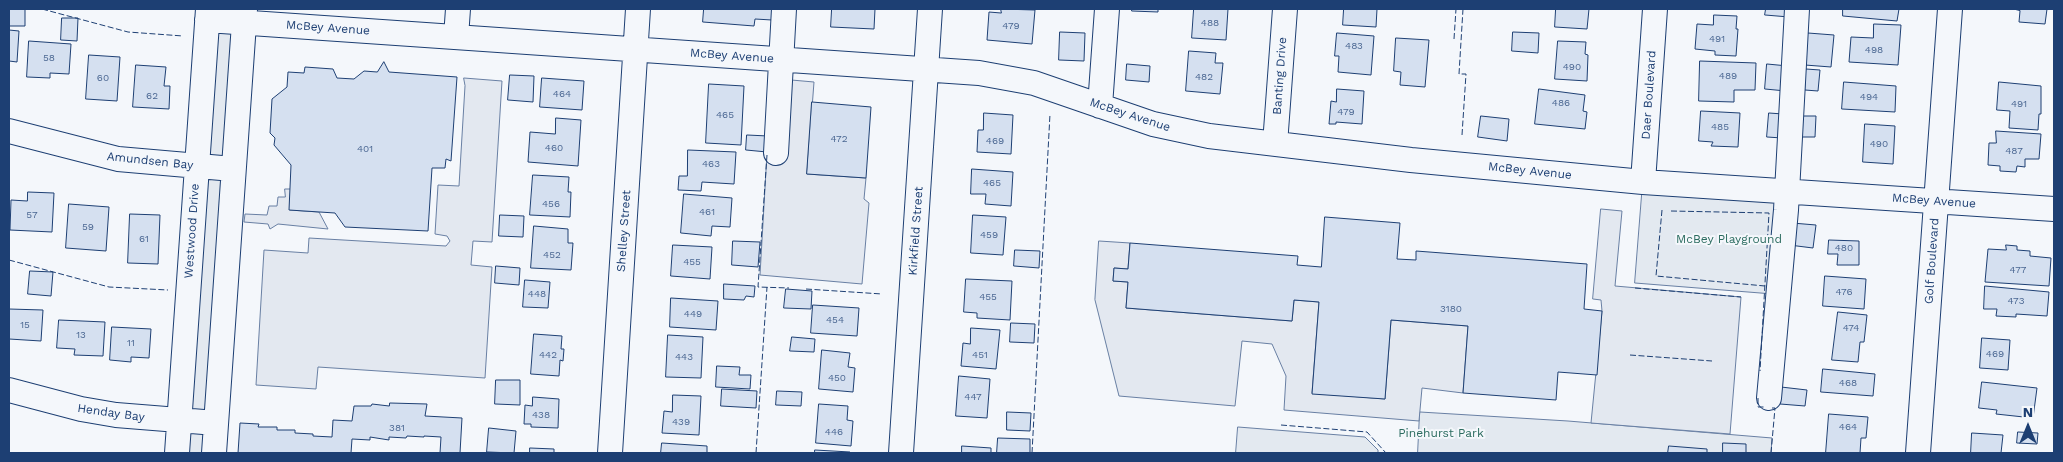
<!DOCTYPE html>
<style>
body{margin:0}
#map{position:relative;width:2063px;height:462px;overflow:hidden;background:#f4f7fb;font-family:"Work Sans",sans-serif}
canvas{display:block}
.frame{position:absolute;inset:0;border:10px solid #1d3f73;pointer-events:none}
.north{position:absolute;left:2003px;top:402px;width:50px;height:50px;-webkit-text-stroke:4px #f4f7fb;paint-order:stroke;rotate:0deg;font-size:14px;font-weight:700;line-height:20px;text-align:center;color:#1d3f73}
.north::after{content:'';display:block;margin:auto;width:18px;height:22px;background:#1d3f73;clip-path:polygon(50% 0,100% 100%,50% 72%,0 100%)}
</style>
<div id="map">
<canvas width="2063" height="462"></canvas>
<div class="frame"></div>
<div class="north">N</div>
</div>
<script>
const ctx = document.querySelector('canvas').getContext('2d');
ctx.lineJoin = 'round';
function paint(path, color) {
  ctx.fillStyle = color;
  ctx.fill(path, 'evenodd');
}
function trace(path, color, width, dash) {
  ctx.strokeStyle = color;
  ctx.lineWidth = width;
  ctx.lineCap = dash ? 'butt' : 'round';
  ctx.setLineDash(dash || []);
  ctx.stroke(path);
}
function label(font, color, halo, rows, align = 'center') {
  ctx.font = font + ' "Work Sans",sans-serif';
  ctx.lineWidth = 4;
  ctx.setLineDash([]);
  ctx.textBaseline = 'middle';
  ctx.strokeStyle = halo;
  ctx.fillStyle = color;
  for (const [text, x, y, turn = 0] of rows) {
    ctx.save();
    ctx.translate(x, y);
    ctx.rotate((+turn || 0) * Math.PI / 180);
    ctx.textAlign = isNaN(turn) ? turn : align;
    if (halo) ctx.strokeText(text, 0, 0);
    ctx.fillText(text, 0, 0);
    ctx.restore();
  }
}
const green = new Path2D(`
 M208,9H245L214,453H177Z
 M1643,182L1787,191L1773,294L1635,283Z
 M1420,412L1568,421L1772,438L1771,453H1418Z
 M1238,427L1365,437L1378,450V453H1236Z`);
paint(green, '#e3e9f0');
trace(green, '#687fa3', 1);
const parking = new Path2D(`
 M464,78L502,81L492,242L473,241L471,265L492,267L485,378L318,367L316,389L256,385L264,250L308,253L309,238L446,246L450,241L447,236L435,234L438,185L459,186L465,86Z
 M780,79L814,82L807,174L866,178L864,199L869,203L862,284L760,275L767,153Z
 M285,189H291L290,210L319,212L328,229L278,224L270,229L268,224L244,222L245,214L267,215L269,206H277L278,197H285Z
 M1601,209L1622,211L1615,286L1741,297L1730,434L1591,423L1602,311L1601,300L1593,299Z
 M1099,241L1130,243L1128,269L1114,268L1113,281L1128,282L1126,308L1292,321L1294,300L1319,302L1312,393L1385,399L1391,320L1468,326L1463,393L1422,388L1419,421L1284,410L1286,376L1272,344L1242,341L1235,406L1119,396L1095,300Z`);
paint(parking, '#e3e8f0');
trace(parking, '#687fa3', 1);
const building = new Path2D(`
 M9,9H25V26H9Z
 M704,9H773L772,20L755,19L754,26L703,22Z
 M832,9H875L874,29L831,27Z
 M1001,9L1035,10L1032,44L987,40L989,12L1001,13Z
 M1132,9H1158V12L1132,11Z
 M1194,9H1228L1226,40L1192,38Z
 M1344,9H1377L1376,27L1343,25Z
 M1556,9H1589L1587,29L1555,27Z
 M1766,9H1789V17L1765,15Z
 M1843,9H1899L1897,21L1843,16Z
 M2014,9H2047L2045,24L2019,22L2020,11Z
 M1714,15L1737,16L1736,29H1738L1736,56L1715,55V51L1695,49L1697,24L1713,25Z
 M62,18H78L77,41L61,40Z
 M1874,24L1901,25L1898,65L1849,62L1851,37L1873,38Z
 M9,30L19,31L17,62L9,61Z
 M1060,32L1085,33L1084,61L1059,60Z
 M1513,32L1539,33L1538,53L1512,51Z
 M1337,33L1374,36L1371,75L1338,72L1339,56H1335Z
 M1808,33L1834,35L1831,67L1805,65Z
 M1396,38L1429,40L1425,87L1400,85L1401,72L1394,71Z
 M29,41L71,44L69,74L50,73V78L27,77Z
 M1558,41L1586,42L1585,54L1588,55L1587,81L1555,79Z
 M1189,51L1216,53L1215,63H1223L1220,94L1186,91Z
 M89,55L120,57L117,101L86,99Z
 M1700,61L1756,63L1755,90H1734V102L1699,101Z
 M384,62L389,72L457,77L451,161L446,159L445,168H432L428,231L345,227L335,213L289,210L291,165L274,145L275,138L270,133L272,99L287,87L288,72L304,73L305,67L333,69L337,78L354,79L364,71L377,72Z
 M1127,64L1150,66L1149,82L1126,80Z
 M1767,64L1788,66L1786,91L1765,89Z
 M136,65L166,67L164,86H170L169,109L133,107Z
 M1806,69L1820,70L1818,91L1805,90Z
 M510,75L534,76L533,102L508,100Z
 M542,78L584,81L582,110L540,107Z
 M1844,82L1896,86L1895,112L1842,109Z
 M1999,82L2041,86V114H2039L2038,130L2009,128L2010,111L1997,110Z
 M709,84L744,86L741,145L706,143Z
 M1337,89L1364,91L1362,124L1336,122V124H1329L1331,101L1336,102Z
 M1539,89L1585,95L1583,111L1587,112L1585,129L1535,124Z
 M812,102L871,107L866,178L807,174Z
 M1701,111L1740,113L1738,147L1711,146L1713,142L1699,141Z
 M984,113L1013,115L1011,154L977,152L978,130H983Z
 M1769,113L1783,114L1782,138L1767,137Z
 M1481,116L1509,119L1507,141L1478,137Z
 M1801,116H1816L1815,137H1800Z
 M556,118L581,120L578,166L528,162L530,132L555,134Z
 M1865,124L1895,126L1893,164L1863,162Z
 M1996,131L2041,134L2039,159H2025V167L2017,166L2016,172L2000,171V166L1988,165L1989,143H1996Z
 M747,135L768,136L767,152L746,150Z
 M688,150L736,152L734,184L702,182L701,191L678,190L679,176H687Z
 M972,169L1013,172L1011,206L985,204L986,194H971Z
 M533,175L569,177L568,192H571L570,217L530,215Z
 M28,192L54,193L52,232L10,230L11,200L27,201Z
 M684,194L732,198L730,227L712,226L711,236L681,233Z
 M69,204L109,207L106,251L66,248Z
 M130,214L160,215L158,264L128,263Z
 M500,215L524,216L523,237L499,236Z
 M973,215L1006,217L1003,255L971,253Z
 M1325,217L1400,223L1397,259L1416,260V251L1587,264L1584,309L1602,311L1597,375L1558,372L1556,400L1463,393L1468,326L1391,320L1385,399L1312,394L1319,302L1294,300L1292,321L1126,308L1128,282L1113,281L1114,268L1128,269L1130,243L1298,256L1297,265L1321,267Z
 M1792,223L1816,225L1813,248L1789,245Z
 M534,226L568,229V243H573L571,270L531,268Z
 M1829,240L1859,241V265H1837L1838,254H1828Z
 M733,241L760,242L758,267L732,265Z
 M673,245L712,247L710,279L671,276Z
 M2006,245L2017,246V250L2030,251V256L2051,258L2049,286L1985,282L1988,249L2006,250Z
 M1015,250L1040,251L1039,268L1014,266Z
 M496,266L520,268L519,285L495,283Z
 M30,271L53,272L51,296L28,294Z
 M1825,276L1866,279L1864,309L1823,306Z
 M966,279L1012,281L1010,320L977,318V313L964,312Z
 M525,280L550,282L548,308L523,307Z
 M724,284L755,286L754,297L746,296L744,300L724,299Z
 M1985,286L2049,292L2047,316L2016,314V317L1996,316L1997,309H1984Z
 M786,289L812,291L811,309L784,308Z
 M671,298L718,301L716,330L670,327Z
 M813,305L859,308L857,336L811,333Z
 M9,309L43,310L41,341L9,339Z
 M1838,312L1867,315L1864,342H1860L1858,362L1832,360Z
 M59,320L105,322L103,356L74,355L75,349L57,348Z
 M1011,323L1035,324L1034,343L1010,342Z
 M112,327L151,329L149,358L131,357V362L110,360Z
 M971,328L1000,330L996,369L961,366L963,343L970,344Z
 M534,334L562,336L561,349H564L563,361L560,360L559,376L531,374Z
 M668,335L703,337L701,378L666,377Z
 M792,337L815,339L814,352L790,351Z
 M1982,338L2010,340L2008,370L1980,368Z
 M822,350L850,353L848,367L855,368L853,392L819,389Z
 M717,366L740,367L739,375H751L750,389L716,387Z
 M1823,369L1875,374L1873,396L1821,392Z
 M959,376L990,379L987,418L956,416Z
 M496,380H520V405L495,404Z
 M1982,382L2037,388L2033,418L1996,414L1997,410L1979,408Z
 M1781,387L1807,390L1805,406L1780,404Z
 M722,389L757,391L756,408L721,406Z
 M777,391L802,392L801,406L776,405Z
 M673,395L701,396L699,435L662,433L664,411L672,412Z
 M533,397L559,399L558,428L531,427V424H524L525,405L532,406Z
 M390,403L427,404L425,416L462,418L460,453H440L441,437L424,436V437L407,436L406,438L389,437V440L370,437V440L352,439L351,453H238L240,423L259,424L258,427H277V430H295V433L313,434V436L332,437L333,420L352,421L354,406H371L372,404L389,406Z
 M819,404L848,406L847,420L853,421L851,446L816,443Z
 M1007,412L1031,413L1030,431L1007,430Z
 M1829,414L1868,417L1866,438H1861L1860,453H1826Z
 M489,428L516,431L514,453L487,452Z
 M2018,432L2038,433L2037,444L2017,443Z
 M1972,433L2003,435L2001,453H1971Z
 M998,438L1030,439V453H997Z
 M662,443L707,446V453H661Z
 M1723,443L1746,444V453H1723Z
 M962,446L991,448V453H962Z
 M1669,446L1707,449V453H1668Z
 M530,448L554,449V453H530Z
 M815,450L850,452V453H815Z`);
paint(building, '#d5e0f0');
trace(building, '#1d3f73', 1);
const minor = new Path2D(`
 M207,20L979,73L1034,83L1153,124L1209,136L1411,160L1643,182L2054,209
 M456,37L458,9
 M1100,106L1107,9
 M9,131L118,159L233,169
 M1275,144L1285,9
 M776,153L784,9
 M1643,182L1655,9
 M9,390L81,409L116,415L216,423
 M1769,398L1786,210L1797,9
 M177,453L208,9
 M214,453L245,9
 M610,453L638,9
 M901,453L930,9
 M1918,453L1950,9`);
trace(minor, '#1d3f73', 26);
trace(minor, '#f4f7fb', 24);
trace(new Path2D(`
 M42,9L128,32L183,36
 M1454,39L1456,9
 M1462,135L1466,74H1459L1463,9
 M767,155L758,287L789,288
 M1662,210L1656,276L1765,286
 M1671,211L1769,213L1760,371
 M9,260L109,287L168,290
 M1635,288L1741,297
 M806,289L882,294
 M1630,355L1712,361
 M1758,398V407H1765
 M1281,425L1367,432L1386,453
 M756,453L767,287
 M1032,453L1050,114
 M1771,453L1775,408H1772`), '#1d3f73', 1, [6, 2.5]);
label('10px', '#4b6792', null, [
 ["488",1210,23],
 ["479",1011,26],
 ["491",1717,39],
 ["483",1354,46],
 ["498",1874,50],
 ["58",49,58],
 ["490",1572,67],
 ["489",1728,76],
 ["482",1204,77],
 ["60",103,78],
 ["464",562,94],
 ["62",152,96],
 ["494",1869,97],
 ["486",1561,103],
 ["491",2019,104],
 ["479",1346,112],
 ["465",725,115],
 ["485",1720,127],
 ["472",839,139],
 ["469",995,141],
 ["490",1879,144],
 ["460",554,148],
 ["401",365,149],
 ["487",2014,151],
 ["463",711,164],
 ["465",992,183],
 ["456",551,204],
 ["461",707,212],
 ["57",32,215],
 ["59",88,227],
 ["459",989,235],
 ["61",144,239],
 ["480",1844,248],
 ["452",552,255],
 ["455",692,262],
 ["477",2018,270],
 ["476",1844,292],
 ["448",537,294],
 ["455",988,297],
 ["473",2016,301],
 ["3180",1451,309],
 ["449",693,314],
 ["454",835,320],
 ["15",25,325],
 ["474",1851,328],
 ["13",81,335],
 ["11",131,343],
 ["469",1995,354],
 ["442",548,355],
 ["451",980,355],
 ["443",684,357],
 ["450",837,378],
 ["468",1848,383],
 ["447",973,397],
 ["438",541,415],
 ["439",681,422],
 ["464",1848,427],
 ["381",397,428],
 ["446",834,432]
]);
label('12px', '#1d3f73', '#f4f7fb', [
 ["McBey Avenue",328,28,4],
 ["McBey Avenue",732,56,4],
 ["Banting Drive",1280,76,-86],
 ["Daer Boulevard",1649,95,-86],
 ["McBey Avenue",1130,115,18],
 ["Amundsen Bay",150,161,6],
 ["McBey Avenue",1530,171,6],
 ["McBey Avenue",1934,201,4],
 ["Westwood Drive",192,231,-86],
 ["Shelley Street",624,231,-86],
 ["Kirkfield Street",916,231,-86],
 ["Golf Boulevard",1932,261,-86],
 ["Henday Bay",111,413,8]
]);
label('12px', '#2c6c60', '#f4f7fb', [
 ["McBey Playground",1729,239],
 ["Pinehurst Park",1441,433]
]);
</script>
